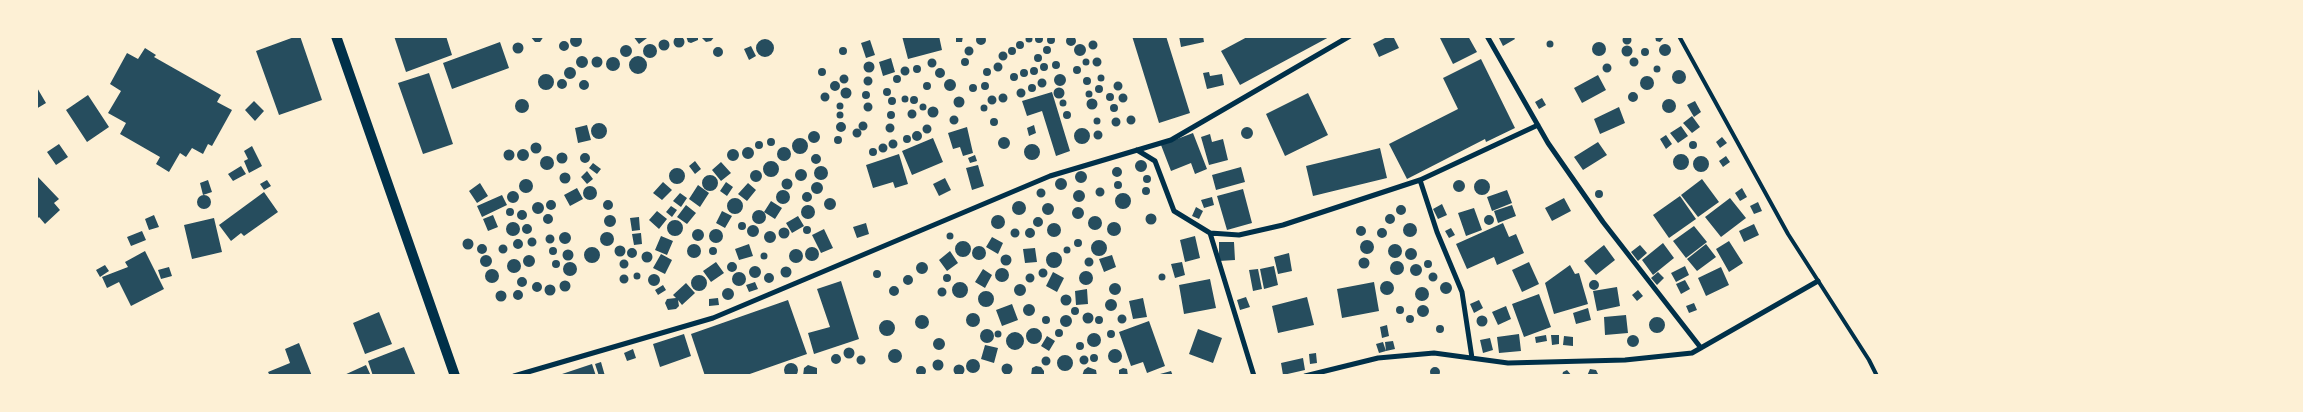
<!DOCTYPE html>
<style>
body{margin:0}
#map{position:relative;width:2303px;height:412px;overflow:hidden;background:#fdf0d5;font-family:"Alegreya Sans",sans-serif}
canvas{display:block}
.frame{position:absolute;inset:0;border:38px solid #fdf0d5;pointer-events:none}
</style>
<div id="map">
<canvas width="2303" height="412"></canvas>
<div class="frame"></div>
</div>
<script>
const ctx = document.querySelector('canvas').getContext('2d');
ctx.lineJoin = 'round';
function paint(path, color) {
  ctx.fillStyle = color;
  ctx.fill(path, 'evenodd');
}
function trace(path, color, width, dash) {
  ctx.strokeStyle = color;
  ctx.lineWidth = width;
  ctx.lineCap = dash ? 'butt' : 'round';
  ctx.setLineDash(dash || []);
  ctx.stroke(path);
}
paint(new Path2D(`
 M976 40a5 5 0 1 1 10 0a5 5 0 1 1-10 0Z
 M1035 39a4 4 0 1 1 8 0a4 4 0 1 1-8 0Z
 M570 41a6 6 0 1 1 12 0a6 6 0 1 1-12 0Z
 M1025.5 39a3.5 3.5 0 1 1 7 0a3.5 3.5 0 1 1-7 0Z
 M1622.5 40a4.5 4.5 0 1 1 9 0a4.5 4.5 0 1 1-9 0Z
 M1066 41a5 5 0 1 1 10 0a5 5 0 1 1-10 0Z
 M1047 40a4 4 0 1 1 8 0a4 4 0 1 1-8 0Z
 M297,36H300L322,100L279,115L256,51Z
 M394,36H446L452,55L406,72Z
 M530,36H544L540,42H535Z
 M633,36H646L647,38L639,44Z
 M686,36H698V40L691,43L688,42Z
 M700,36H715L711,41L706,42Z
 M902,36H939L942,50L908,59Z
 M956,36H963L962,42H956Z
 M1132,36H1166L1190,113L1159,123Z
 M1179,36H1203L1204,42L1181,47Z
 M1249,36H1331L1240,85L1221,51Z
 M1389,36H1393L1399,48L1379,57L1373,44Z
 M1439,36H1468L1477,52L1453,64Z
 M1498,36H1513L1515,39L1503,46Z
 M1655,36H1665L1660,42L1656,41Z
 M673.5 42a5.5 5.5 0 1 1 11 0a5.5 5.5 0 1 1-11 0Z
 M756 48a9 9 0 1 1 18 0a9 9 0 1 1-18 0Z
 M658.5 45a5.5 5.5 0 1 1 11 0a5.5 5.5 0 1 1-11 0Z
 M870,40L875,55L866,58L861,43Z
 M1088.5 45a4.5 4.5 0 1 1 9 0a4.5 4.5 0 1 1-9 0Z
 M1546.5 44a3.5 3.5 0 1 1 7 0a3.5 3.5 0 1 1-7 0Z
 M559 46a5 5 0 1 1 10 0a5 5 0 1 1-10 0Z
 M1016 45a4 4 0 1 1 8 0a4 4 0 1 1-8 0Z
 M500,42L509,68L452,89L443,63Z
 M512.5 48a5.5 5.5 0 1 1 11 0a5.5 5.5 0 1 1-11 0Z
 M1592 49a7 7 0 1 1 14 0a7 7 0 1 1-14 0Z
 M1074 50a6 6 0 1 1 12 0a6 6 0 1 1-12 0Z
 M643 51a7 7 0 1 1 14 0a7 7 0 1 1-14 0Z
 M1659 50a6 6 0 1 1 12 0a6 6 0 1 1-12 0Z
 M620 51a6 6 0 1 1 12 0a6 6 0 1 1-12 0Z
 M1621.5 51a5.5 5.5 0 1 1 11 0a5.5 5.5 0 1 1-11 0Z
 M1043 50a4 4 0 1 1 8 0a4 4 0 1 1-8 0Z
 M751,46L756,56L749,60L744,49Z
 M964.5 51a4.5 4.5 0 1 1 9 0a4.5 4.5 0 1 1-9 0Z
 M1008 51a4 4 0 1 1 8 0a4 4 0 1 1-8 0Z
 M839 51a4 4 0 1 1 8 0a4 4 0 1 1-8 0Z
 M713 52a5 5 0 1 1 10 0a5 5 0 1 1-10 0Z
 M1641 52a4 4 0 1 1 8 0a4 4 0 1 1-8 0Z
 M145,48L156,55L154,57L221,95L217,102L232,110L212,146L208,144L203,154L192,148L186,157L180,153L169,172L156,164L160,157L120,134L126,123L108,113L121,91L110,84L127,53L138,59Z
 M998.5 56a4.5 4.5 0 1 1 9 0a4.5 4.5 0 1 1-9 0Z
 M1034 58a4 4 0 1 1 8 0a4 4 0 1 1-8 0Z
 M576 62a6 6 0 1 1 12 0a6 6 0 1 1-12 0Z
 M629 65a9 9 0 1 1 18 0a9 9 0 1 1-18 0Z
 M591.5 62a5.5 5.5 0 1 1 11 0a5.5 5.5 0 1 1-11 0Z
 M606 64a7 7 0 1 1 14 0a7 7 0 1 1-14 0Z
 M1092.5 62a4.5 4.5 0 1 1 9 0a4.5 4.5 0 1 1-9 0Z
 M1629.5 62a4.5 4.5 0 1 1 9 0a4.5 4.5 0 1 1-9 0Z
 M891,58L895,72L883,76L879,62Z
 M961 62a4 4 0 1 1 8 0a4 4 0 1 1-8 0Z
 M1082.5 62a3.5 3.5 0 1 1 7 0a3.5 3.5 0 1 1-7 0Z
 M927.5 63a4.5 4.5 0 1 1 9 0a4.5 4.5 0 1 1-9 0Z
 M1481,59L1515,128L1486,142L1485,139L1407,179L1389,144L1458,109L1443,78Z
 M1052 65a4 4 0 1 1 8 0a4 4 0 1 1-8 0Z
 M863.5 67a5.5 5.5 0 1 1 11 0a5.5 5.5 0 1 1-11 0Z
 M993.5 67a4.5 4.5 0 1 1 9 0a4.5 4.5 0 1 1-9 0Z
 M1040 67a4 4 0 1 1 8 0a4 4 0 1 1-8 0Z
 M1602.5 68a4.5 4.5 0 1 1 9 0a4.5 4.5 0 1 1-9 0Z
 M913 69a4 4 0 1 1 8 0a4 4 0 1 1-8 0Z
 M1653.5 69a3.5 3.5 0 1 1 7 0a3.5 3.5 0 1 1-7 0Z
 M1073 70a4 4 0 1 1 8 0a4 4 0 1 1-8 0Z
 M900.5 71a4.5 4.5 0 1 1 9 0a4.5 4.5 0 1 1-9 0Z
 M1030 71a4 4 0 1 1 8 0a4 4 0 1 1-8 0Z
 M564 73a6 6 0 1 1 12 0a6 6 0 1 1-12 0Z
 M935 73a5 5 0 1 1 10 0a5 5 0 1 1-10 0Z
 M983 72a4 4 0 1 1 8 0a4 4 0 1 1-8 0Z
 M818 72a4 4 0 1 1 8 0a4 4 0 1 1-8 0Z
 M1020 73a4 4 0 1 1 8 0a4 4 0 1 1-8 0Z
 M1672 77a7 7 0 1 1 14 0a7 7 0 1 1-14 0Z
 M1209,72L1210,76L1222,74L1224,85L1207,89L1203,73Z
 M1010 77a4 4 0 1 1 8 0a4 4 0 1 1-8 0Z
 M429,73L453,144L423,154L398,83Z
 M1054 80a6 6 0 1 1 12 0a6 6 0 1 1-12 0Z
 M538 82a8 8 0 1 1 16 0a8 8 0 1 1-16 0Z
 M1097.5 78a3.5 3.5 0 1 1 7 0a3.5 3.5 0 1 1-7 0Z
 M839.5 79a4.5 4.5 0 1 1 9 0a4.5 4.5 0 1 1-9 0Z
 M1598,75L1606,90L1582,103L1574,88Z
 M893 79a4 4 0 1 1 8 0a4 4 0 1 1-8 0Z
 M1640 83a7 7 0 1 1 14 0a7 7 0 1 1-14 0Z
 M863.5 81a4.5 4.5 0 1 1 9 0a4.5 4.5 0 1 1-9 0Z
 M1083 81a4 4 0 1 1 8 0a4 4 0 1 1-8 0Z
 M1037.5 83a4.5 4.5 0 1 1 9 0a4.5 4.5 0 1 1-9 0Z
 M944 85a6 6 0 1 1 12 0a6 6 0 1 1-12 0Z
 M557 84a5 5 0 1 1 10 0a5 5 0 1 1-10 0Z
 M579 85a5 5 0 1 1 10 0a5 5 0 1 1-10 0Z
 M830 86a5 5 0 1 1 10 0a5 5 0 1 1-10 0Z
 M1113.5 86a4.5 4.5 0 1 1 9 0a4.5 4.5 0 1 1-9 0Z
 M981 86a4 4 0 1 1 8 0a4 4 0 1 1-8 0Z
 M923 86a4 4 0 1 1 8 0a4 4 0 1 1-8 0Z
 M969 88a4 4 0 1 1 8 0a4 4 0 1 1-8 0Z
 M1028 88a4 4 0 1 1 8 0a4 4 0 1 1-8 0Z
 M1095 89a4 4 0 1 1 8 0a4 4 0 1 1-8 0Z
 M36,86L46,103L36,109Z
 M1053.5 93a5.5 5.5 0 1 1 11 0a5.5 5.5 0 1 1-11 0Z
 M840.5 93a5.5 5.5 0 1 1 11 0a5.5 5.5 0 1 1-11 0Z
 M883 92a4 4 0 1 1 8 0a4 4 0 1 1-8 0Z
 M1016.5 93a4.5 4.5 0 1 1 9 0a4.5 4.5 0 1 1-9 0Z
 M1085.5 94a3.5 3.5 0 1 1 7 0a3.5 3.5 0 1 1-7 0Z
 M862 95a4 4 0 1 1 8 0a4 4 0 1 1-8 0Z
 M1628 97a5 5 0 1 1 10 0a5 5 0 1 1-10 0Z
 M1052,92L1070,151L1056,156L1042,111L1027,116L1022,101Z
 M820.5 97a4.5 4.5 0 1 1 9 0a4.5 4.5 0 1 1-9 0Z
 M1308,93L1328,135L1285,156L1266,114Z
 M1106 97a4 4 0 1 1 8 0a4 4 0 1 1-8 0Z
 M998.5 98a4.5 4.5 0 1 1 9 0a4.5 4.5 0 1 1-9 0Z
 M1118.5 98a4.5 4.5 0 1 1 9 0a4.5 4.5 0 1 1-9 0Z
 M88,95L109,127L87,142L66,110Z
 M987.5 100a4.5 4.5 0 1 1 9 0a4.5 4.5 0 1 1-9 0Z
 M901.5 99a3.5 3.5 0 1 1 7 0a3.5 3.5 0 1 1-7 0Z
 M910 100a4 4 0 1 1 8 0a4 4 0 1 1-8 0Z
 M953.5 102a5.5 5.5 0 1 1 11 0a5.5 5.5 0 1 1-11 0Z
 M888 101a4 4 0 1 1 8 0a4 4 0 1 1-8 0Z
 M1542,98L1546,105L1539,109L1535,102Z
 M1086.5 104a5.5 5.5 0 1 1 11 0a5.5 5.5 0 1 1-11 0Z
 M1662 106a7 7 0 1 1 14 0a7 7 0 1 1-14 0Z
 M515 106a7 7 0 1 1 14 0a7 7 0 1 1-14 0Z
 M1059.5 103a3.5 3.5 0 1 1 7 0a3.5 3.5 0 1 1-7 0Z
 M254,101L264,111L255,121L245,110Z
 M1695,101L1701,112L1694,117L1687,105Z
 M863.5 107a4.5 4.5 0 1 1 9 0a4.5 4.5 0 1 1-9 0Z
 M836.5 106a3.5 3.5 0 1 1 7 0a3.5 3.5 0 1 1-7 0Z
 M919.5 107a3.5 3.5 0 1 1 7 0a3.5 3.5 0 1 1-7 0Z
 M1110 108a4 4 0 1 1 8 0a4 4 0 1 1-8 0Z
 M980.5 108a3.5 3.5 0 1 1 7 0a3.5 3.5 0 1 1-7 0Z
 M927.5 112a5.5 5.5 0 1 1 11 0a5.5 5.5 0 1 1-11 0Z
 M1619,107L1625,123L1600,134L1594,119Z
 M907.5 114a4.5 4.5 0 1 1 9 0a4.5 4.5 0 1 1-9 0Z
 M887 115a4 4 0 1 1 8 0a4 4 0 1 1-8 0Z
 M1063 115a4 4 0 1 1 8 0a4 4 0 1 1-8 0Z
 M836.5 115a3.5 3.5 0 1 1 7 0a3.5 3.5 0 1 1-7 0Z
 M949.5 120a4.5 4.5 0 1 1 9 0a4.5 4.5 0 1 1-9 0Z
 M1126.5 120a4.5 4.5 0 1 1 9 0a4.5 4.5 0 1 1-9 0Z
 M1692,116L1700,127L1692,133L1683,123Z
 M1111.5 122a4.5 4.5 0 1 1 9 0a4.5 4.5 0 1 1-9 0Z
 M1093.5 121a3.5 3.5 0 1 1 7 0a3.5 3.5 0 1 1-7 0Z
 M990 122a4 4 0 1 1 8 0a4 4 0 1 1-8 0Z
 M858.5 126a4.5 4.5 0 1 1 9 0a4.5 4.5 0 1 1-9 0Z
 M836 127a5 5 0 1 1 10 0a5 5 0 1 1-10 0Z
 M591 131a8 8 0 1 1 16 0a8 8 0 1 1-16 0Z
 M885.5 128a4.5 4.5 0 1 1 9 0a4.5 4.5 0 1 1-9 0Z
 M922.5 129a4.5 4.5 0 1 1 9 0a4.5 4.5 0 1 1-9 0Z
 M587,125L591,140L578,143L575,128Z
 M1034,125L1036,133L1029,136L1027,128Z
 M1681,126L1688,136L1678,143L1670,133Z
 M1241 133a6 6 0 1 1 12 0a6 6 0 1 1-12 0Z
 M967,127L973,153L963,156L960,147L953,149L948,133Z
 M1074 136a8 8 0 1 1 16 0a8 8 0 1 1-16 0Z
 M852.5 133a4.5 4.5 0 1 1 9 0a4.5 4.5 0 1 1-9 0Z
 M808 137a6 6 0 1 1 12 0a6 6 0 1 1-12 0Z
 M1093.5 135a4.5 4.5 0 1 1 9 0a4.5 4.5 0 1 1-9 0Z
 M912 136a5 5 0 1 1 10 0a5 5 0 1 1-10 0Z
 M1193,133L1207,169L1195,174L1191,163L1171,171L1161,145Z
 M1210,134L1212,142L1223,139L1228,160L1209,165L1201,137Z
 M903 139a4 4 0 1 1 8 0a4 4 0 1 1-8 0Z
 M1666,135L1672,144L1666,149L1660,139Z
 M834 140a4 4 0 1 1 8 0a4 4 0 1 1-8 0Z
 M998 143a6 6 0 1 1 12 0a6 6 0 1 1-12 0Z
 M1722,137L1727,143L1720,148L1716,142Z
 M767 142a4 4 0 1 1 8 0a4 4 0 1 1-8 0Z
 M933,138L943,162L912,175L902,151Z
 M792 146a8 8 0 1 1 16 0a8 8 0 1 1-16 0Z
 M888.5 144a4.5 4.5 0 1 1 9 0a4.5 4.5 0 1 1-9 0Z
 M755 145a4 4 0 1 1 8 0a4 4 0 1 1-8 0Z
 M1689 145a4 4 0 1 1 8 0a4 4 0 1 1-8 0Z
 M1598,142L1607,155L1583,170L1574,157Z
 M530.5 148a5.5 5.5 0 1 1 11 0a5.5 5.5 0 1 1-11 0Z
 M878.5 148a4.5 4.5 0 1 1 9 0a4.5 4.5 0 1 1-9 0Z
 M59,144L68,157L56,165L47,152Z
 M1024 152a8 8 0 1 1 16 0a8 8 0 1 1-16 0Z
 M252,146L262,166L249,173L244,161L248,159L244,151Z
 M742 153a6 6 0 1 1 12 0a6 6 0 1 1-12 0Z
 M777 154a7 7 0 1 1 14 0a7 7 0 1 1-14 0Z
 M1380,148L1387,178L1313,196L1306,166Z
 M869 152a4 4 0 1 1 8 0a4 4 0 1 1-8 0Z
 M727 155a6 6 0 1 1 12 0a6 6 0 1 1-12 0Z
 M517 155a6 6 0 1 1 12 0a6 6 0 1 1-12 0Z
 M503.5 155a5.5 5.5 0 1 1 11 0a5.5 5.5 0 1 1-11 0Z
 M556.5 158a5.5 5.5 0 1 1 11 0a5.5 5.5 0 1 1-11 0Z
 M580 158a5 5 0 1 1 10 0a5 5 0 1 1-10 0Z
 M811 159a5 5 0 1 1 10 0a5 5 0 1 1-10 0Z
 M1673 162a8 8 0 1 1 16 0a8 8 0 1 1-16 0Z
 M899,154L908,184L895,188L893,182L873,188L866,165Z
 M975,155L977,161L970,163L968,158Z
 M540 163a7 7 0 1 1 14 0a7 7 0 1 1-14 0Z
 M1726,156L1730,162L1723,167L1719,161Z
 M1693 164a8 8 0 1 1 16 0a8 8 0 1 1-16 0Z
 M1135 166a6 6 0 1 1 12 0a6 6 0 1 1-12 0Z
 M695,161L701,169L695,174L689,166Z
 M763 169a8 8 0 1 1 16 0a8 8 0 1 1-16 0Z
 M721,162L731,173L721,181L712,170Z
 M593,163L601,169L597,174L589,168Z
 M978,165L984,186L972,190L966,168Z
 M241,166L246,174L233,181L228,174Z
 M814 173a7 7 0 1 1 14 0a7 7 0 1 1-14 0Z
 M1241,167L1245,182L1216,190L1212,175Z
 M1112 172a5 5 0 1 1 10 0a5 5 0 1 1-10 0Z
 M669 176a8 8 0 1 1 16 0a8 8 0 1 1-16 0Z
 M795 175a6 6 0 1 1 12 0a6 6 0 1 1-12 0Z
 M750 176a6 6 0 1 1 12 0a6 6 0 1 1-12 0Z
 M587,171L593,179L587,184L581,177Z
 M1075 177a6 6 0 1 1 12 0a6 6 0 1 1-12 0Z
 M559.5 178a5.5 5.5 0 1 1 11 0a5.5 5.5 0 1 1-11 0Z
 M702 183a8 8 0 1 1 16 0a8 8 0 1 1-16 0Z
 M1143 179a4 4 0 1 1 8 0a4 4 0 1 1-8 0Z
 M36,175L59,199L54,203L60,210L45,224L39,217L36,220Z
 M1055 184a6 6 0 1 1 12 0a6 6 0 1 1-12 0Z
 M945,178L951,190L939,196L933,184Z
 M781.5 184a5.5 5.5 0 1 1 11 0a5.5 5.5 0 1 1-11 0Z
 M1702,179L1719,202L1698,217L1681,195Z
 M1474 187a8 8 0 1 1 16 0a8 8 0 1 1-16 0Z
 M519 186a7 7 0 1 1 14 0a7 7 0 1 1-14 0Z
 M1453 186a6 6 0 1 1 12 0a6 6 0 1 1-12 0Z
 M208,180L212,192L203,195L200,183Z
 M267,180L271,186L264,190L260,184Z
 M1114 185a4 4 0 1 1 8 0a4 4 0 1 1-8 0Z
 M811 188a6 6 0 1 1 12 0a6 6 0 1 1-12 0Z
 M663,182L672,190L662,200L653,193Z
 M726,182L733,187L727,196L720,191Z
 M480,183L488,196L477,203L469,191Z
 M748,183L756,190L747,201L738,194Z
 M698,185L709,193L700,207L689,199Z
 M583 193a7 7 0 1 1 14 0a7 7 0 1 1-14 0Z
 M1142 191a4 4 0 1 1 8 0a4 4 0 1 1-8 0Z
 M1095.5 192a4.5 4.5 0 1 1 9 0a4.5 4.5 0 1 1-9 0Z
 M577,188L583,199L570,206L564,195Z
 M1742,188L1747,197L1740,201L1735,193Z
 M1036.5 193a4.5 4.5 0 1 1 9 0a4.5 4.5 0 1 1-9 0Z
 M1243,189L1252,223L1227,230L1217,196Z
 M776 197a7 7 0 1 1 14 0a7 7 0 1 1-14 0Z
 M1507,190L1512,203L1492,211L1487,197Z
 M1595 194a4 4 0 1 1 8 0a4 4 0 1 1-8 0Z
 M1073 196a6 6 0 1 1 12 0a6 6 0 1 1-12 0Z
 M507 197a6 6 0 1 1 12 0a6 6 0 1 1-12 0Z
 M264,192L278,212L244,236L241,233L231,241L219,225Z
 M802 197a5 5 0 1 1 10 0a5 5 0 1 1-10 0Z
 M1115 201a8 8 0 1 1 16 0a8 8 0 1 1-16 0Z
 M680,193L687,198L681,207L673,201Z
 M502,195L507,205L482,217L477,206Z
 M197 202a7 7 0 1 1 14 0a7 7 0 1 1-14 0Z
 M1680,196L1696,219L1669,238L1653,215Z
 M1212,197L1214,205L1204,208L1201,200Z
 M824 204a6 6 0 1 1 12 0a6 6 0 1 1-12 0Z
 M727 206a8 8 0 1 1 16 0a8 8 0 1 1-16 0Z
 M1564,198L1571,211L1552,221L1545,208Z
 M1730,198L1746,218L1721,237L1705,217Z
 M546 205a5 5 0 1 1 10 0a5 5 0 1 1-10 0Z
 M603 205a5 5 0 1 1 10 0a5 5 0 1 1-10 0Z
 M771,201L782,208L775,219L764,212Z
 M1012 208a7 7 0 1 1 14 0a7 7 0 1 1-14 0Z
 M532 208a6 6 0 1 1 12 0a6 6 0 1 1-12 0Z
 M1758,202L1762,211L1754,214L1750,206Z
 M1042 209a6 6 0 1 1 12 0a6 6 0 1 1-12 0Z
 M1442,204L1447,215L1438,219L1433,209Z
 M801 212a7 7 0 1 1 14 0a7 7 0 1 1-14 0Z
 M1396 210a5 5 0 1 1 10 0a5 5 0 1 1-10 0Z
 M686,205L696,213L687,224L677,217Z
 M1512,205L1516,216L1498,223L1494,211Z
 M671,206L677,210L672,217L666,212Z
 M1072 213a6 6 0 1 1 12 0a6 6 0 1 1-12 0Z
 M1196,207L1203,211L1199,219L1192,216Z
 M506 212a4 4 0 1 1 8 0a4 4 0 1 1-8 0Z
 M1474,208L1482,230L1466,236L1458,213Z
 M517 215a5 5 0 1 1 10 0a5 5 0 1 1-10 0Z
 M752 217a7 7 0 1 1 14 0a7 7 0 1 1-14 0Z
 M657,211L667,219L659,229L649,220Z
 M722,211L732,216L725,228L716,223Z
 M1145.5 219a5.5 5.5 0 1 1 11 0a5.5 5.5 0 1 1-11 0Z
 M1385 219a5 5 0 1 1 10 0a5 5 0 1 1-10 0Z
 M543 219a5 5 0 1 1 10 0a5 5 0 1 1-10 0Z
 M1484 220a5 5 0 1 1 10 0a5 5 0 1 1-10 0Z
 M604 221a6 6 0 1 1 12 0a6 6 0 1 1-12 0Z
 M154,215L159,227L149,230L145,219Z
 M493,215L498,227L488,231L483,219Z
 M991 222a7 7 0 1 1 14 0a7 7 0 1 1-14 0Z
 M1088 223a7 7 0 1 1 14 0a7 7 0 1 1-14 0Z
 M798,216L804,226L792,233L786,223Z
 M1033 222a5 5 0 1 1 10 0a5 5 0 1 1-10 0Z
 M639,217L640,230L632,231L630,218Z
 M214,218L222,252L192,259L184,225Z
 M667 228a8 8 0 1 1 16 0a8 8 0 1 1-16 0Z
 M738 226a4 4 0 1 1 8 0a4 4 0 1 1-8 0Z
 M1107 229a7 7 0 1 1 14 0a7 7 0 1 1-14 0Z
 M506 229a7 7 0 1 1 14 0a7 7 0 1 1-14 0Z
 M1047 230a7 7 0 1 1 14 0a7 7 0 1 1-14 0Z
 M1403 230a7 7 0 1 1 14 0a7 7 0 1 1-14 0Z
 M866,223L869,234L857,238L853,227Z
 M1503,223L1509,237L1516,234L1524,253L1497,265L1494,257L1467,269L1456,244Z
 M522 229a5 5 0 1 1 10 0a5 5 0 1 1-10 0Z
 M1754,224L1759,235L1744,242L1739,231Z
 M747 231a6 6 0 1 1 12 0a6 6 0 1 1-12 0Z
 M1694,226L1707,242L1686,258L1673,241Z
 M803 230a4 4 0 1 1 8 0a4 4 0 1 1-8 0Z
 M1356 231a5 5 0 1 1 10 0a5 5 0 1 1-10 0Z
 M778.5 233a5.5 5.5 0 1 1 11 0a5.5 5.5 0 1 1-11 0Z
 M1377 233a5 5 0 1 1 10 0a5 5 0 1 1-10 0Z
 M1451,228L1455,235L1449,238L1445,231Z
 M1025 233a5 5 0 1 1 10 0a5 5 0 1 1-10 0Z
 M1010.5 233a4.5 4.5 0 1 1 9 0a4.5 4.5 0 1 1-9 0Z
 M709 236a7 7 0 1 1 14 0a7 7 0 1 1-14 0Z
 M824,229L833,248L821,253L812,235Z
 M692 235a6 6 0 1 1 12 0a6 6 0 1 1-12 0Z
 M142,231L146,240L131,246L127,237Z
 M764 237a6 6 0 1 1 12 0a6 6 0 1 1-12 0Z
 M559 238a6 6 0 1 1 12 0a6 6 0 1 1-12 0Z
 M600 239a7 7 0 1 1 14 0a7 7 0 1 1-14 0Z
 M946.5 236a3.5 3.5 0 1 1 7 0a3.5 3.5 0 1 1-7 0Z
 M641,233L642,244L634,245L632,234Z
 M545.5 239a4.5 4.5 0 1 1 9 0a4.5 4.5 0 1 1-9 0Z
 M661,236L673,241L667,255L655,250Z
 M1195,236L1200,258L1185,262L1180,240Z
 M992,237L1003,243L998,254L986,247Z
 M527.5 242a4.5 4.5 0 1 1 9 0a4.5 4.5 0 1 1-9 0Z
 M462.5 244a5.5 5.5 0 1 1 11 0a5.5 5.5 0 1 1-11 0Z
 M1074 243a4 4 0 1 1 8 0a4 4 0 1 1-8 0Z
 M513 244a5 5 0 1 1 10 0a5 5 0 1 1-10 0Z
 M1360 247a7 7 0 1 1 14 0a7 7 0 1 1-14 0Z
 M1091 248a8 8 0 1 1 16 0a8 8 0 1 1-16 0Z
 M1729,241L1743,263L1729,272L1716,249Z
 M955 249a8 8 0 1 1 16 0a8 8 0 1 1-16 0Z
 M1219,242H1234L1235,260L1219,261Z
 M1663,243L1674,258L1653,275L1642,260Z
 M687 251a7 7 0 1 1 14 0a7 7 0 1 1-14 0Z
 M477 249a5 5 0 1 1 10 0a5 5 0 1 1-10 0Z
 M749,244L753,256L739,260L735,249Z
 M1706,244L1716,257L1697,271L1687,259Z
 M498.5 249a4.5 4.5 0 1 1 9 0a4.5 4.5 0 1 1-9 0Z
 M1388 251a7 7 0 1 1 14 0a7 7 0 1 1-14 0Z
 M1604,245L1615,260L1596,275L1584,261Z
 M1640,245L1647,253L1638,261L1631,252Z
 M614.5 251a5.5 5.5 0 1 1 11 0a5.5 5.5 0 1 1-11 0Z
 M972 253a7 7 0 1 1 14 0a7 7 0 1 1-14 0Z
 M1063.5 250a3.5 3.5 0 1 1 7 0a3.5 3.5 0 1 1-7 0Z
 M549 251a4 4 0 1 1 8 0a4 4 0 1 1-8 0Z
 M584 255a8 8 0 1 1 16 0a8 8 0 1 1-16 0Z
 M709 251a4 4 0 1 1 8 0a4 4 0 1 1-8 0Z
 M805 254a7 7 0 1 1 14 0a7 7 0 1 1-14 0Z
 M1405 254a6 6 0 1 1 12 0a6 6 0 1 1-12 0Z
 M1035,248L1037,262L1025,263L1023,249Z
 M627 253a5 5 0 1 1 10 0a5 5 0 1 1-10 0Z
 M789 256a7 7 0 1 1 14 0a7 7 0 1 1-14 0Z
 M562.5 255a5.5 5.5 0 1 1 11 0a5.5 5.5 0 1 1-11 0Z
 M145,251L164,289L131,306L119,282L107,288L102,277L128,267L125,262Z
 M950,251L958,263L947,271L939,260Z
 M641.5 257a5.5 5.5 0 1 1 11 0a5.5 5.5 0 1 1-11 0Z
 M1046 260a8 8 0 1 1 16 0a8 8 0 1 1-16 0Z
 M760.5 256a3.5 3.5 0 1 1 7 0a3.5 3.5 0 1 1-7 0Z
 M1289,253L1292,271L1278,274L1274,257Z
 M661,254L672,260L665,274L653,268Z
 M1000.5 260a5.5 5.5 0 1 1 11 0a5.5 5.5 0 1 1-11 0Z
 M523 261a6 6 0 1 1 12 0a6 6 0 1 1-12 0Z
 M1112,255L1116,267L1104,272L1099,259Z
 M480 261a6 6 0 1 1 12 0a6 6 0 1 1-12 0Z
 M1084.5 262a4.5 4.5 0 1 1 9 0a4.5 4.5 0 1 1-9 0Z
 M1358.5 263a5.5 5.5 0 1 1 11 0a5.5 5.5 0 1 1-11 0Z
 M507 266a7 7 0 1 1 14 0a7 7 0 1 1-14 0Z
 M619.5 264a4.5 4.5 0 1 1 9 0a4.5 4.5 0 1 1-9 0Z
 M552 264a4 4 0 1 1 8 0a4 4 0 1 1-8 0Z
 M1424 264a4 4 0 1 1 8 0a4 4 0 1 1-8 0Z
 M1390 268a7 7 0 1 1 14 0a7 7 0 1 1-14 0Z
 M727 267a5 5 0 1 1 10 0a5 5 0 1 1-10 0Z
 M716,262L724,273L711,282L703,271Z
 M1182,262L1185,275L1175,278L1171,264Z
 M1529,262L1539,284L1522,292L1512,270Z
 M916 268a6 6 0 1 1 12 0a6 6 0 1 1-12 0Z
 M563 269a7 7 0 1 1 14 0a7 7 0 1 1-14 0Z
 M1410 270a6 6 0 1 1 12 0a6 6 0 1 1-12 0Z
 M105,265L109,271L100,277L96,270Z
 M1570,265L1575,274L1579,273L1588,304L1554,314L1545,283Z
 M749 272a6 6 0 1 1 12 0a6 6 0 1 1-12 0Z
 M1274,266L1278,285L1264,289L1260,269Z
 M1685,266L1689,275L1676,282L1671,273Z
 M780.5 272a5.5 5.5 0 1 1 11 0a5.5 5.5 0 1 1-11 0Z
 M169,267L172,276L161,279L158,270Z
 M1721,267L1729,285L1706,296L1698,278Z
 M995 275a7 7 0 1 1 14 0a7 7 0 1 1-14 0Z
 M1038.5 273a4.5 4.5 0 1 1 9 0a4.5 4.5 0 1 1-9 0Z
 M983,269L992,275L985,288L975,282Z
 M1258,269L1262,289L1253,291L1249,270Z
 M485 276a7 7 0 1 1 14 0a7 7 0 1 1-14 0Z
 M873 274a4 4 0 1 1 8 0a4 4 0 1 1-8 0Z
 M1079 278a7 7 0 1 1 14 0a7 7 0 1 1-14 0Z
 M1053,272L1064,278L1057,292L1046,286Z
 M1658,272L1664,278L1657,285L1651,278Z
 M1428.5 277a4.5 4.5 0 1 1 9 0a4.5 4.5 0 1 1-9 0Z
 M633.5 276a3.5 3.5 0 1 1 7 0a3.5 3.5 0 1 1-7 0Z
 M732 279a7 7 0 1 1 14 0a7 7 0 1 1-14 0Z
 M764 278a5 5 0 1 1 10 0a5 5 0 1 1-10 0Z
 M1158.5 277a3.5 3.5 0 1 1 7 0a3.5 3.5 0 1 1-7 0Z
 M1025.5 278a4.5 4.5 0 1 1 9 0a4.5 4.5 0 1 1-9 0Z
 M648 280a6 6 0 1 1 12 0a6 6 0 1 1-12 0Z
 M943 278a4 4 0 1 1 8 0a4 4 0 1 1-8 0Z
 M619.5 279a4.5 4.5 0 1 1 9 0a4.5 4.5 0 1 1-9 0Z
 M903 280a5 5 0 1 1 10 0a5 5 0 1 1-10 0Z
 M691 283a8 8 0 1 1 16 0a8 8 0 1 1-16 0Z
 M517 282a5 5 0 1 1 10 0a5 5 0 1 1-10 0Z
 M1210,279L1216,308L1184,314L1179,285Z
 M1589 285a5 5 0 1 1 10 0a5 5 0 1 1-10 0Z
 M1685,280L1690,289L1681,294L1676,284Z
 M559.5 286a5.5 5.5 0 1 1 11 0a5.5 5.5 0 1 1-11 0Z
 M841,281L859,339L814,354L808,333L830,327L817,289Z
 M1380 288a7 7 0 1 1 14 0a7 7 0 1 1-14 0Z
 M1440 288a6 6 0 1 1 12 0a6 6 0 1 1-12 0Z
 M755,282L758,289L749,292L746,285Z
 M1374,282L1379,311L1342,318L1337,289Z
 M532 287a5 5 0 1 1 10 0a5 5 0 1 1-10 0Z
 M952 290a8 8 0 1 1 16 0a8 8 0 1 1-16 0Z
 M686,283L695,293L682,305L678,300L679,306L676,309L668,310L665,303L667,299L676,298L673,295Z
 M1109 289a6 6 0 1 1 12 0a6 6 0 1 1-12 0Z
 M1014 290a6 6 0 1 1 12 0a6 6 0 1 1-12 0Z
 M544.5 290a5.5 5.5 0 1 1 11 0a5.5 5.5 0 1 1-11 0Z
 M663,285L666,290L658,295L655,290Z
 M889 291a5 5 0 1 1 10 0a5 5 0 1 1-10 0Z
 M1415 294a7 7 0 1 1 14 0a7 7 0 1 1-14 0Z
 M1617,287L1620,306L1597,311L1593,291Z
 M937.5 292a4.5 4.5 0 1 1 9 0a4.5 4.5 0 1 1-9 0Z
 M722 294a6 6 0 1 1 12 0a6 6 0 1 1-12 0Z
 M1087,289L1088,304L1076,305L1075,291Z
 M1638,290L1643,296L1637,301L1632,295Z
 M513 295a5 5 0 1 1 10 0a5 5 0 1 1-10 0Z
 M495.5 296a5.5 5.5 0 1 1 11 0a5.5 5.5 0 1 1-11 0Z
 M978 299a8 8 0 1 1 16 0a8 8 0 1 1-16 0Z
 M1539,294L1551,327L1524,337L1512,304Z
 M1060.5 300a5.5 5.5 0 1 1 11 0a5.5 5.5 0 1 1-11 0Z
 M1246,297L1250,307L1240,310L1237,300Z
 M1307,297L1314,325L1278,333L1272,306Z
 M718,298L719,305L709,306V299Z
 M1143,298L1147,317L1133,319L1129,301Z
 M1105 305a6 6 0 1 1 12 0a6 6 0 1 1-12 0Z
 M788,300L807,354L744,376H705L691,334Z
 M1479,300L1483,308L1474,313L1470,304Z
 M1694,303L1697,310L1689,313L1686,306Z
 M1012,304L1018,320L1002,326L996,310Z
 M1023 310a6 6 0 1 1 12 0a6 6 0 1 1-12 0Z
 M1417 311a6 6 0 1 1 12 0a6 6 0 1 1-12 0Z
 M1396 310a4 4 0 1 1 8 0a4 4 0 1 1-8 0Z
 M1506,306L1511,319L1498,325L1492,312Z
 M1071 311a4 4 0 1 1 8 0a4 4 0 1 1-8 0Z
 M1588,308L1591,320L1576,324L1573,313Z
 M379,312L392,344L365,354L353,323Z
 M1082.5 318a5.5 5.5 0 1 1 11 0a5.5 5.5 0 1 1-11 0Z
 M966 320a7 7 0 1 1 14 0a7 7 0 1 1-14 0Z
 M1117.5 319a4.5 4.5 0 1 1 9 0a4.5 4.5 0 1 1-9 0Z
 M1060 321a6 6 0 1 1 12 0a6 6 0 1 1-12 0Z
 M1626,315L1628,333L1605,335L1604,317Z
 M915 322a7 7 0 1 1 14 0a7 7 0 1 1-14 0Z
 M1406 319a4 4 0 1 1 8 0a4 4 0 1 1-8 0Z
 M1476.5 321a5.5 5.5 0 1 1 11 0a5.5 5.5 0 1 1-11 0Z
 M1095 320a4 4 0 1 1 8 0a4 4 0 1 1-8 0Z
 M1042 320a4 4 0 1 1 8 0a4 4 0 1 1-8 0Z
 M1649 325a8 8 0 1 1 16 0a8 8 0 1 1-16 0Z
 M879 328a8 8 0 1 1 16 0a8 8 0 1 1-16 0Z
 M1149,321L1165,366L1147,373L1143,362L1131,366L1119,332Z
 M1436 329a4 4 0 1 1 8 0a4 4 0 1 1-8 0Z
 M1387,325L1389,336L1382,338L1380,327Z
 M1026 336a8 8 0 1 1 16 0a8 8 0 1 1-16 0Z
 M1055 333a4 4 0 1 1 8 0a4 4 0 1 1-8 0Z
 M980 336a7 7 0 1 1 14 0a7 7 0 1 1-14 0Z
 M1198,329L1222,338L1213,363L1189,354Z
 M1107 334a4 4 0 1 1 8 0a4 4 0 1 1-8 0Z
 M994.5 334a3.5 3.5 0 1 1 7 0a3.5 3.5 0 1 1-7 0Z
 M1006 341a9 9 0 1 1 18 0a9 9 0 1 1-18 0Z
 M1087 340a7 7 0 1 1 14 0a7 7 0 1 1-14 0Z
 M684,334L691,356L660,367L653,344Z
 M1519,334L1521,351L1499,353L1497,337Z
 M1546,335L1547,341L1536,343L1535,337Z
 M1551,335H1559V344L1552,345Z
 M1627 341a6 6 0 1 1 12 0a6 6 0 1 1-12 0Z
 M1047,336L1055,341L1049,351L1041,346Z
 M1564,336L1573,337V346L1563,345Z
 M933 344a6 6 0 1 1 12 0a6 6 0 1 1-12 0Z
 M1490,338L1493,350L1483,353L1480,340Z
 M1393,341L1395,349L1386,351L1385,342Z
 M1076 346a4 4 0 1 1 8 0a4 4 0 1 1-8 0Z
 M1383,342L1386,351L1379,353L1376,344Z
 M299,343L312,376H270L268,372L290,363L285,349Z
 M985,345L998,348L994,363L981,359Z
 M404,347L416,376H373L368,361Z
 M843.5 353a5.5 5.5 0 1 1 11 0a5.5 5.5 0 1 1-11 0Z
 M888 356a7 7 0 1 1 14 0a7 7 0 1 1-14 0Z
 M633,349L636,358L627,361L624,353Z
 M1108 356a7 7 0 1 1 14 0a7 7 0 1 1-14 0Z
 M1316,353L1317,363L1310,364L1309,354Z
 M831 359a5 5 0 1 1 10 0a5 5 0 1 1-10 0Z
 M1090 358a4 4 0 1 1 8 0a4 4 0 1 1-8 0Z
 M1057 363a8 8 0 1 1 16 0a8 8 0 1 1-16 0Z
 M856.5 360a4.5 4.5 0 1 1 9 0a4.5 4.5 0 1 1-9 0Z
 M1079.5 360a4.5 4.5 0 1 1 9 0a4.5 4.5 0 1 1-9 0Z
 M1041.5 361a4.5 4.5 0 1 1 9 0a4.5 4.5 0 1 1-9 0Z
 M1303,358L1305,370L1283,375L1281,363Z
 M966 366a7 7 0 1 1 14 0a7 7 0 1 1-14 0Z
 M932.5 365a5.5 5.5 0 1 1 11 0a5.5 5.5 0 1 1-11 0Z
 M601,362L605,376H599L595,364Z
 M784 370a7 7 0 1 1 14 0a7 7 0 1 1-14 0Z
 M1001.5 369a5.5 5.5 0 1 1 11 0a5.5 5.5 0 1 1-11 0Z
 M592,364L596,376H559V375Z
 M953.5 370a5.5 5.5 0 1 1 11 0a5.5 5.5 0 1 1-11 0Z
 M366,365L371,376H342Z
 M808,365L817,368V376H803L804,368Z
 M1036,366L1041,367L1044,371V376H1031L1032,368Z
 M916 371a5 5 0 1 1 10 0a5 5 0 1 1-10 0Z
 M1430 372a5 5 0 1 1 10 0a5 5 0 1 1-10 0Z
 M1088,367L1096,370L1097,376H1082L1084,370Z
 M1123,368L1127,369L1128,376H1119V370Z
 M1590,369L1596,370L1599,376H1587Z
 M1567,370L1572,376H1562L1563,372Z
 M1171,371L1173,376H1161L1160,374Z`), '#264d5e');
trace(new Path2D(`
 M1679,36L1788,234L1869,360L1877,376`), '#003049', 4);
trace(new Path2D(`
 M1487,36L1548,143L1603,222L1701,348
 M1137,150L1155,161L1174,211L1210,233L1239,235L1283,225L1420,180L1538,125
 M1420,180L1437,232L1462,292L1472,358
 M1210,233L1254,376
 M514,376L713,318L1050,176L1171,140L1350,36
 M1305,376L1378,358L1434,353L1508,363L1625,360L1692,353L1818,281`), '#003049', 5);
trace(new Path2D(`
 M336,36L455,376`), '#003049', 10);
</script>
